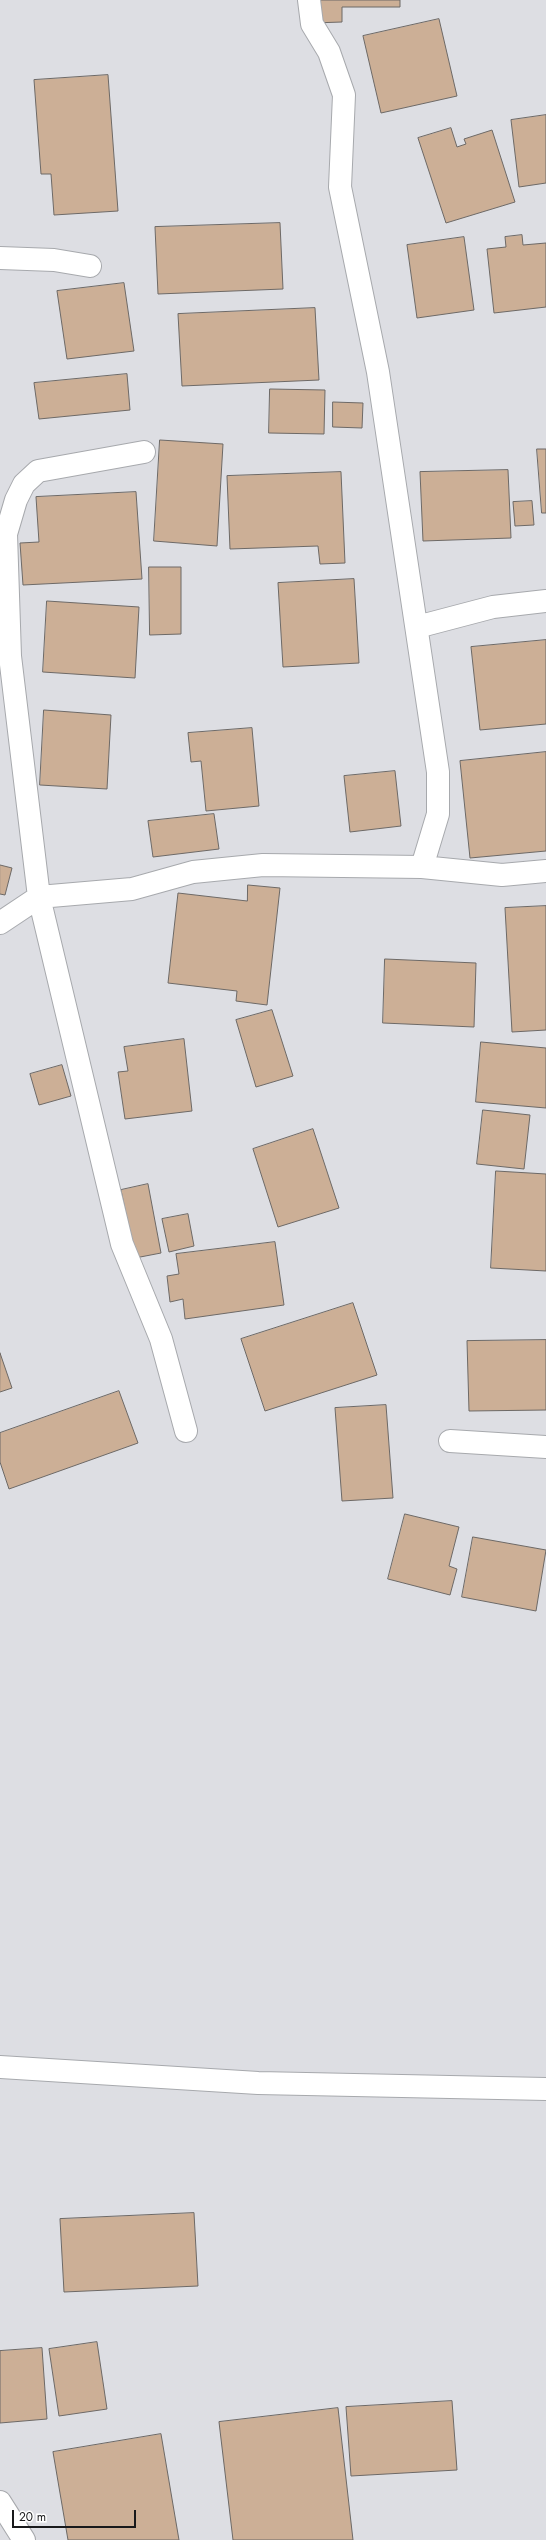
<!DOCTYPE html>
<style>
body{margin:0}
#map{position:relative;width:546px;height:2540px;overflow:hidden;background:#dddee3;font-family:Jost,sans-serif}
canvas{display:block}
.scale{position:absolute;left:12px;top:2510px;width:124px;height:18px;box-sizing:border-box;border:2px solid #18191b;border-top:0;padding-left:5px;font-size:12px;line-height:14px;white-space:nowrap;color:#18191b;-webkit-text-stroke:3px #fff;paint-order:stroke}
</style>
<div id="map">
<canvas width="546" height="2540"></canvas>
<div class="scale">20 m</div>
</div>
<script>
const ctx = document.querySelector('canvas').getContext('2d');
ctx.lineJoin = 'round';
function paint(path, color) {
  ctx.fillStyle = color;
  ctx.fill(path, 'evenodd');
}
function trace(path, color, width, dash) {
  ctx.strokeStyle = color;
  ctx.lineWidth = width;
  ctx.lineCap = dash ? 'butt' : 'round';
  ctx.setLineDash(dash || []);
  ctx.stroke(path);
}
const building = new Path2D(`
 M312,0H400V7H342V22L313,23Z
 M439,19L457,96L381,113L363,36Z
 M108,75L118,211L54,215L51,174H41L34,80Z
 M546,115V183L519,187L511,120Z
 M451,128L457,147L466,144L464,139L492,130L515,202L446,223L418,138Z
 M280,223L283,289L158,294L155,227Z
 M522,235L523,245L546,243V307L494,313L487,249L506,247L505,237Z
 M464,237L474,310L417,318L407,245Z
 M124,283L134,351L67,359L57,291Z
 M315,308L319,380L182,386L178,314Z
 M127,374L130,410L39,419L34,383Z
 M270,389L325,390L324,434L269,433Z
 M333,402L363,403L362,428L333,427Z
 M160,440L223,444L217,546L154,541Z
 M537,449H546V513H542Z
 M508,470L511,538L423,541L420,472Z
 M341,472L345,563L320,564L318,546L230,549L227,476Z
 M136,492L142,579L23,585L20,543L39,542L36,497Z
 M532,501L534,525L515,526L513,502Z
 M149,567H181V634L150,635Z
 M354,579L359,663L283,667L278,583Z
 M47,601L139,607L135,678L43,672Z
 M546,640V724L480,730L471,647Z
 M44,710L111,715L107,789L40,785Z
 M252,728L259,806L206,811L201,761L191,762L188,733Z
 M546,752V851L470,858L460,761Z
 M395,771L401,826L350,832L344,776Z
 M214,814L219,849L153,857L148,821Z
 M0,865L12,868L5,895L0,894Z
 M248,885L280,888L267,1005L236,1001L237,991L168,983L178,893L247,901Z
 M546,906V1030L512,1032L505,908Z
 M385,959L476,963L474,1027L383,1023Z
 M272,1010L293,1076L256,1087L236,1020Z
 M184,1039L192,1111L125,1119L118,1072L128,1071L124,1047Z
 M481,1042L546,1048V1108L476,1102Z
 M62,1065L71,1096L39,1105L30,1074Z
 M483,1110L530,1115L524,1169L477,1164Z
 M313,1129L339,1208L278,1227L253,1149Z
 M496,1171L546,1174V1271L491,1268Z
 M148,1184L161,1253L135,1258L121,1190Z
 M188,1214L194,1246L169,1252L162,1219Z
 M275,1242L284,1305L185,1319L183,1299L170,1302L167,1276L179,1274L176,1254Z
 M353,1303L377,1375L265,1411L241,1339Z
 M546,1340V1410L469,1411L467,1341Z
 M0,1353L12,1388L0,1392Z
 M119,1391L138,1443L9,1489L0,1462V1433Z
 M386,1405L393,1498L342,1501L335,1408Z
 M405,1514L459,1527L449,1566L457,1569L450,1595L388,1579Z
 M473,1537L546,1550L536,1611L462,1597Z
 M194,2213L198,2286L64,2292L60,2219Z
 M97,2342L107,2409L59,2416L49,2349Z
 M42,2348L47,2419L0,2423V2351Z
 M452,2401L457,2470L351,2476L346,2407Z
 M338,2408L353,2540H233L219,2422Z
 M161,2434L179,2540H68L53,2452Z`);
paint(building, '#ccaf96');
trace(building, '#6d6966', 1);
const street = new Path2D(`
 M309,0L312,24L329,52L344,95L340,187L378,372L438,772V814L422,867
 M0,258L54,260L90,266
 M144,452L38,471L24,484L16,500L6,534L10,656L39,897L122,1244L161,1339L186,1431
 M417,627L493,607L546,601
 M0,923L39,897L132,889L193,872L263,865L422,867L502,875L546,871
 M450,1441L546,1447
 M0,2067L258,2083L546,2089
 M0,2502L24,2540`);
trace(street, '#a7a9ad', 24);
trace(street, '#fff', 22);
</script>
